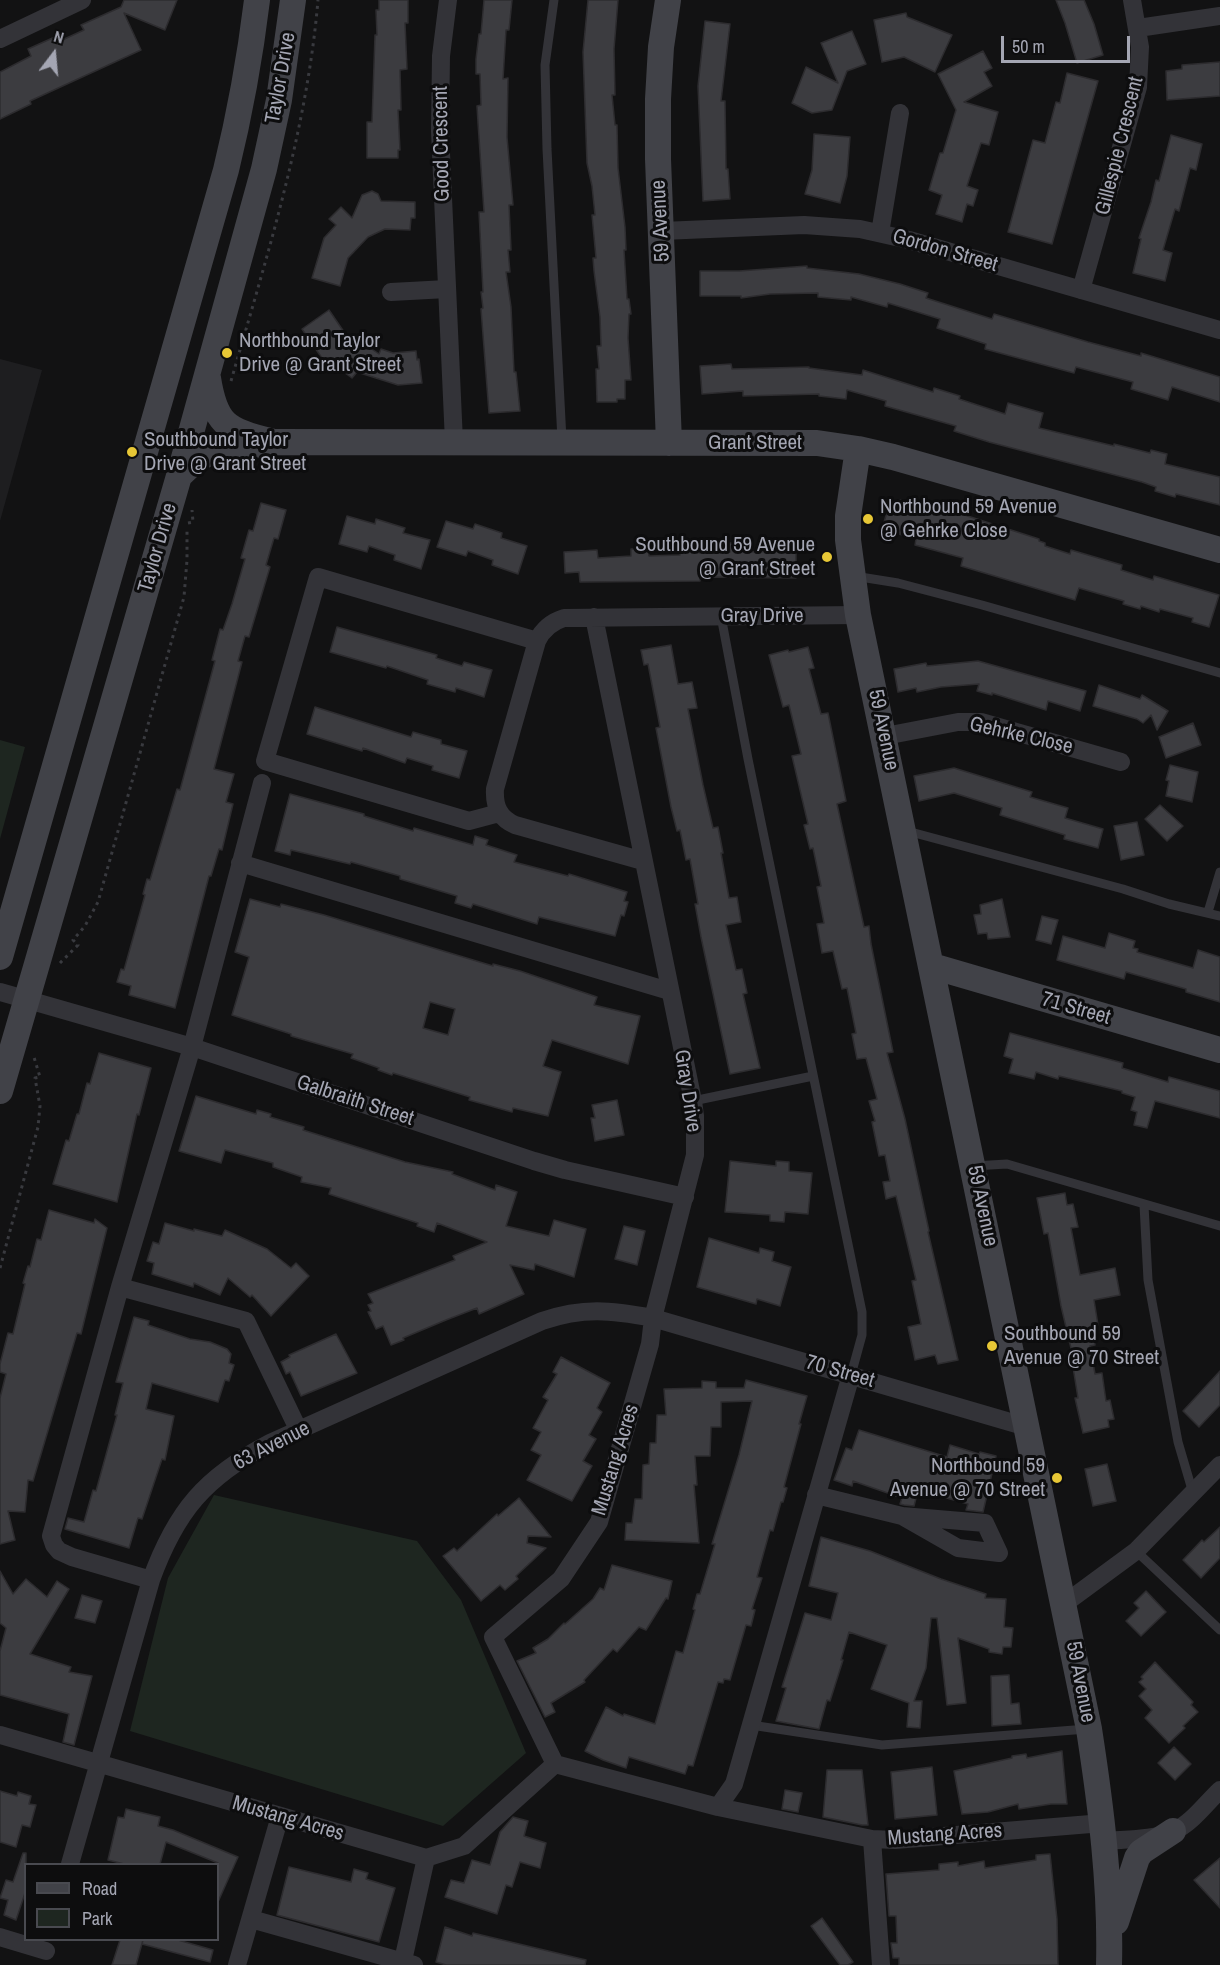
<!DOCTYPE html>
<style>
body{margin:0}
#map{position:relative;width:1220px;height:1965px;overflow:hidden;background:#121213;font-family:"Archivo Narrow",sans-serif}
canvas{display:block}
.legend{position:absolute;left:24px;top:1863px;width:195px;height:78px;box-sizing:border-box;background:#0d0d0e;border:2px solid #494a50;margin:0;padding:8px 10px;list-style:none;font-size:18px;color:#a4a6b3}
.legend li{display:flex;align-items:center;gap:12px;height:30px}
.legend b{width:30px;border:2px solid #494a50}
.north{position:absolute;left:24px;top:24px;width:60px;height:60px;-webkit-text-stroke:4px #0d0d0e;paint-order:stroke;rotate:16deg;font-size:16px;font-weight:700;line-height:24px;text-align:center;color:#a4a6b3}
.north::after{content:'';display:block;margin:auto;width:21px;height:27px;background:#a4a6b3;clip-path:polygon(50% 0,100% 100%,50% 72%,0 100%)}
.scale{position:absolute;left:1001px;top:36px;width:129px;height:27px;box-sizing:border-box;border:3px solid #a4a6b3;border-top:0;padding-left:8px;font-size:18px;line-height:21px;white-space:nowrap;color:#a4a6b3;-webkit-text-stroke:4px #0d0d0e;paint-order:stroke}
</style>
<div id="map">
<canvas width="1220" height="1965"></canvas>
<ul class="legend">
<li><b style="height:8px;background:#414248"></b>Road</li>
<li><b style="height:16px;background:#1e2620"></b>Park</li>
</ul>
<div class="north">N</div>
<div class="scale">50 m</div>
</div>
<script>
const ctx = document.querySelector('canvas').getContext('2d');
ctx.lineJoin = 'round';
function paint(path, color) {
  ctx.fillStyle = color;
  ctx.fill(path, 'evenodd');
}
function trace(path, color, width, dash) {
  ctx.strokeStyle = color;
  ctx.lineWidth = width;
  ctx.lineCap = dash ? 'butt' : 'round';
  ctx.setLineDash(dash || []);
  ctx.stroke(path);
}
function label(font, color, halo, rows, align = 'center') {
  ctx.font = font + ' "Archivo Narrow",sans-serif';
  ctx.lineWidth = 6;
  ctx.setLineDash([]);
  ctx.textBaseline = 'middle';
  ctx.strokeStyle = halo;
  ctx.fillStyle = color;
  for (const [text, x, y, turn = 0] of rows) {
    ctx.save();
    ctx.translate(x, y);
    ctx.rotate((+turn || 0) * Math.PI / 180);
    ctx.textAlign = isNaN(turn) ? turn : align;
    if (halo) ctx.strokeText(text, 0, 0);
    ctx.fillText(text, 0, 0);
    ctx.restore();
  }
}
paint(new Path2D(`
 M0,359L42,370L0,521Z`), '#1e1e20');
paint(new Path2D(`
 M0,740L25,747L0,839Z
 M214,1495L417,1541L461,1600L526,1753L443,1826L130,1731L168,1578Z`), '#1e2620');
const building = new Path2D(`
 M124,0H177L165,30L124,13L141,50L30,101L31,104L0,119V72L31,56L28,49L57,36L60,41L84,30L81,25L121,7Z
 M379,0H408V23H405L407,69L400,70L401,110H398L400,150H398V158H367V122H372L375,35H377L376,10H379Z
 M484,0H512L509,30H506L503,79L508,78L507,137L513,205H509L511,250H508L510,272H506L511,307L514,372H516L520,411L489,413L481,309L483,308L481,292H483L479,212H484L478,123L477,106L481,105L480,74H476V59L479,34H481Z
 M588,0H618L614,49L615,95H612L615,125H617L618,168L625,227L626,250H624L627,299H629L631,314H629L628,338L631,380H625V399H617V402H597L596,369H599L597,346H601L600,317L594,271L593,258H596L592,215H595L592,186L587,163L583,52Z
 M1056,0H1084L1094,24L1103,55L1077,63L1065,23Z
 M906,13L907,17L952,35L935,72L904,57L882,62L874,20Z
 M705,21L730,24L721,101H725L726,169H728L730,199L703,201L698,86Z
 M852,31L866,64L847,71L832,110L812,113L792,103L806,67L838,83L821,43Z
 M983,51L992,68L984,72L992,86L964,102L998,112L989,145L981,143L967,186L978,190L973,206L967,204L962,222L936,214L942,195L929,190L940,153H943L956,110L938,74Z
 M1220,62V96L1167,100L1166,71L1182,69V65Z
 M1067,73L1098,81L1052,244L1008,232L1033,140L1045,143L1056,102L1060,103Z
 M814,134L850,137L847,176L840,203L805,194L812,170Z
 M1171,135L1202,144L1196,170L1190,168L1179,211L1175,209L1163,250L1172,253L1165,281L1133,273L1141,239L1139,238L1151,202L1156,180L1159,181Z
 M372,191L378,194L381,201L415,202V218H411L410,230L385,229L368,237L348,258L340,286L312,278L324,238L336,225L329,219L341,207L352,218L362,195Z
 M807,266V268L859,274L900,284L928,293L926,298L992,319L994,314L1088,342L1141,356V353L1220,377V402L1172,387L1168,400L1131,389L1133,382L1076,367L1074,373L985,349L986,344L937,328L940,319L888,303L887,307L851,297V300L818,297V293L770,294L741,298V296H700V271H739Z
 M329,310L355,348L360,341L379,354L381,349L393,353L416,351L417,360L419,359L422,383L398,385L357,372L352,378L327,360L324,361L302,329Z
 M731,364L732,369L809,367V368L862,375L863,370L933,392L934,388L960,396L959,399L1005,414L1008,403L1043,413L1039,428L1114,446V444L1150,453L1151,450L1167,454L1165,464L1220,477V505L1176,494L1175,497L1155,491L1156,487L1142,482L989,442L954,431L956,426L885,406L886,401L847,390L846,399L819,396V394L743,396V391L702,394L700,366Z
 M900,500L935,510L936,506L949,510L1039,539V541L1045,543V546L1070,554L1071,550L1122,565L1121,570L1153,580L1154,576L1219,595L1209,627L1192,622L1193,618L1160,609L1159,612L1141,606L1140,609L1123,604L1124,601L1079,588L1075,600L961,566L963,558L915,545L916,539L882,529L890,502L899,504Z
 M261,503L286,510L278,539L274,538L266,565L270,567L249,637L245,636L238,661L242,662L214,769L234,774L226,802L233,804L222,850L219,849L211,876H209L175,1008L129,995L131,986L117,982L121,969L124,970L145,895L143,894L147,879L150,880L177,789L180,790L215,661L212,660L220,629L223,630L232,604L245,559L241,558L249,530L253,531Z
 M347,516L375,524L376,519L405,528L403,533L430,540L421,569L394,560L395,555L369,546L367,552L339,544Z
 M446,521L473,529L475,524L502,533L501,538L527,546L518,574L492,565L493,560L468,551L466,556L437,547Z
 M729,543H745V552L796,551V578L700,577V581L580,582L579,572L565,573L564,552L597,550L598,558L631,556V549H648L649,556L680,555V548H699V553L730,552Z
 M337,627L437,655L436,658L462,666L464,662L492,670L484,697L456,688L455,692L427,684L428,680L387,666L386,668L330,652Z
 M671,645L678,684L692,682L697,708L688,709L703,785L713,828L718,827L723,853H721L729,898L737,897L741,922L726,925L736,970L742,969L747,993L743,994L760,1068L730,1074L701,937L695,904H698L690,859L686,860L680,830L677,831L671,807L656,728L660,727L648,664L644,665L641,650Z
 M808,647L814,668L809,669L821,714L828,713L846,801L837,804L864,927L869,926L871,944L893,1052L887,1053L905,1119L929,1231L928,1232L958,1360L938,1364L935,1355L915,1360L908,1327L921,1324L912,1281L916,1280L896,1196L886,1199L883,1182L890,1181L885,1155L879,1156L872,1122L875,1121L869,1101L877,1099L866,1058L857,1059L852,1034L856,1033L847,988L842,989L833,951L822,953L817,924L824,923L817,887L821,886L813,848L810,849L804,825L808,824L792,756L801,754L789,705L783,707L769,655L788,650L789,652Z
 M978,661L1086,691L1080,711L1048,701L1046,710L992,693V695L977,691L979,684L941,687L917,692L916,688L898,692L894,669L926,663L927,666Z
 M1099,685L1140,699L1142,695L1168,711L1157,730L1151,715L1143,723L1137,719L1093,706Z
 M315,707L411,737L413,732L441,740V744L467,751L459,778L432,770L433,766L407,758L405,763L363,748L362,751L307,734Z
 M1193,723L1201,745L1166,758L1159,737Z
 M1170,765L1198,772L1192,802L1166,796L1169,781L1166,780Z
 M954,768L1032,792L1030,797L1068,808L1065,818L1103,829L1098,848L1064,839L1065,835L1000,815L1002,808L954,793L919,801L914,776Z
 M290,794L364,814V816L413,831L414,828L473,845L475,836L488,840L486,845L517,855L514,862L568,876L569,874L627,892L624,901L628,902L624,916L621,915L615,936L539,917L537,924L473,904L471,908L455,903L457,896L400,879V876L351,862L350,864L291,850L290,855L275,851Z
 M1160,805L1183,826L1167,841L1145,819Z
 M1137,822L1144,855L1121,860L1114,826Z
 M250,899L280,907L281,904L324,915L493,966V964L520,971L597,997L594,1005L640,1016L628,1064L552,1040L543,1066L561,1072L548,1116L513,1108L512,1112L469,1100L470,1097L393,1073L392,1075L378,1070L379,1068L351,1058L353,1054L291,1036V1034L232,1015L249,957L235,952ZM430,1002L455,1009L448,1035L423,1028Z
 M1002,899L1010,937L988,939L987,933L978,934L974,915L981,914L980,905Z
 M1042,916L1058,920L1051,944L1036,940Z
 M1109,933L1135,941L1133,948L1138,949L1137,952L1193,968L1198,950L1220,957V1002L1186,992V989L1126,972L1124,979L1057,960L1063,936L1105,948Z
 M1010,1033L1123,1063L1122,1068L1168,1082L1169,1077L1220,1091V1118L1155,1101L1147,1128L1134,1125L1137,1112L1131,1110L1135,1097L1122,1093V1091L1059,1076L1058,1079L1036,1072L1034,1079L1009,1073L1013,1059L1004,1056Z
 M99,1053L151,1068L139,1115L137,1114L117,1202L53,1184L66,1140L69,1141L77,1114H79L87,1083L90,1084Z
 M196,1096L256,1114L257,1110L271,1114L270,1117L304,1127L303,1130L405,1162L453,1172L452,1174L495,1190L496,1185L517,1192L506,1226L549,1236L554,1220L586,1229L574,1277L535,1264L534,1270L510,1265L524,1294L479,1314L477,1308L446,1320L403,1338L404,1340L391,1345L383,1326L376,1329L368,1312L371,1311L368,1305L373,1303L368,1294L455,1260L453,1256L487,1242L437,1223L434,1232L417,1226L418,1223L329,1194L331,1188L301,1182L302,1177L273,1167V1163L225,1150L221,1163L179,1151Z
 M617,1100L624,1135L595,1141L591,1118H595L592,1105Z
 M730,1161L776,1166V1161L789,1162V1171L812,1173L808,1214L785,1212L784,1222L770,1221V1215L725,1212Z
 M1065,1193L1067,1205L1073,1204L1078,1227L1071,1228L1080,1275L1115,1268L1120,1295L1094,1300L1098,1325L1091,1326L1095,1345L1090,1346L1095,1374L1102,1373L1106,1401L1110,1400L1114,1419L1108,1420L1109,1427L1083,1433L1075,1398H1078L1072,1361H1074L1061,1306L1048,1233L1044,1234L1037,1198Z
 M49,1210L94,1223L95,1219L107,1228L81,1334L77,1333L33,1481L28,1480L25,1512L8,1511L15,1540L0,1544V1398L6,1374L0,1372V1364L8,1333L13,1334L25,1284L23,1283L28,1266L30,1267L37,1239L41,1240Z
 M165,1223L194,1231V1229L222,1236L225,1230L267,1249L291,1268L296,1263L309,1276L271,1316L252,1295L250,1297L228,1278L220,1295L194,1283L193,1287L152,1274L154,1263L147,1261L153,1242L159,1244Z
 M624,1226L645,1231L637,1265L615,1259Z
 M709,1238L759,1253L760,1248L774,1252L772,1261L791,1267L780,1306L757,1299L756,1304L697,1287Z
 M134,1317L149,1321L148,1325L190,1339L210,1342L227,1349L231,1354L229,1363L234,1365L229,1381L225,1380L218,1402L152,1383L146,1409L174,1416L165,1460L162,1459L142,1519L138,1518L129,1548L65,1529L68,1518L84,1522L93,1490L96,1491L117,1415H115L123,1383L116,1382Z
 M336,1334L357,1373L301,1396L290,1372L286,1374L281,1362L290,1357L289,1355Z
 M561,1357L610,1383L597,1408L602,1412L589,1435L596,1439L583,1461L592,1466L572,1501L527,1480L541,1455L531,1450L541,1432L533,1428L548,1400L543,1397L557,1374L553,1372Z
 M1220,1371V1405L1199,1427L1183,1411Z
 M746,1380L807,1396L799,1424H801L784,1487L787,1488L783,1502H781L773,1531L770,1530L757,1577L762,1578L752,1609L755,1610L751,1626L746,1625L730,1680L724,1679L723,1683L718,1682L693,1766L688,1765L685,1774L629,1757L626,1768L603,1760L585,1751L606,1707L623,1716L624,1714L655,1724L676,1651L683,1653L695,1610L693,1609L697,1594H700L715,1544H712L739,1455L752,1401L721,1402V1427H711L710,1456H695L697,1485H694L699,1543L625,1540L626,1523H632L635,1499H642L643,1465L649,1464L650,1443H656L657,1415H666L664,1389L702,1388V1381L716,1382V1388H744Z
 M859,1430L947,1457L950,1445L979,1454L980,1452L996,1456L983,1512L966,1510L968,1504L918,1490L914,1506L904,1505L900,1504L902,1498L853,1481L852,1486L834,1480L846,1448L852,1450Z
 M1107,1464L1116,1501L1093,1506L1085,1469Z
 M519,1498L551,1537L528,1536L527,1543L546,1548L516,1576L518,1579L505,1590L500,1585L481,1601L443,1556L454,1548L457,1551L497,1514L498,1516Z
 M1220,1527V1558L1201,1578L1183,1560L1202,1540L1204,1542Z
 M821,1537L870,1551L941,1579L986,1594L985,1598L1006,1599L1004,1627L1013,1628L1011,1647H1003L1002,1654L989,1652V1649L958,1638L966,1703L947,1705L937,1618H931L926,1668L914,1701H922L920,1728L907,1727L909,1703L871,1689L887,1645L849,1632L841,1660H843L830,1701L827,1700L819,1729L776,1721L786,1688L782,1687L805,1613L831,1620L838,1593L809,1586Z
 M612,1565L672,1581L668,1599L666,1598L646,1630L639,1627L617,1652L613,1649L584,1680L585,1682L551,1703L555,1712L545,1717L517,1661L536,1653L533,1648L548,1639L564,1623L565,1624L593,1599L600,1588L604,1590Z
 M0,1571L13,1594L26,1579L47,1597L57,1581L69,1589L30,1654L71,1667L69,1672L92,1676L74,1745L63,1742L69,1714L0,1695V1651L6,1628L0,1623Z
 M1146,1591L1166,1612L1141,1636L1126,1621L1139,1608L1134,1603Z
 M82,1595L102,1601L95,1623L75,1618Z
 M1155,1662L1193,1702L1191,1705L1198,1712L1183,1726L1185,1728L1169,1743L1145,1718L1152,1710L1139,1696L1146,1689L1139,1682L1143,1679L1141,1677Z
 M1009,1675L1011,1704L1019,1703L1021,1724L992,1726L991,1676Z
 M1174,1747L1191,1764L1175,1780L1158,1763Z
 M1062,1751L1067,1804H1051L1019,1809L1018,1804L988,1812L962,1814L954,1771L1012,1758V1756L1026,1754L1027,1758Z
 M932,1767L937,1815L895,1819L891,1772Z
 M827,1770H862L868,1825H862L823,1817Z
 M785,1790L802,1793L798,1812L782,1809Z
 M0,1791L17,1796L18,1792L31,1796L29,1804L36,1805L30,1827L22,1825L16,1847L0,1842Z
 M126,1809L160,1817L158,1826L173,1830L238,1857L218,1902V1863L166,1842L160,1864H124L108,1860L118,1817L124,1818Z
 M513,1817L528,1821L524,1836L546,1843L540,1868L520,1862L512,1887L506,1885L497,1914L445,1897L451,1880L464,1883L472,1860L490,1865L500,1832Z
 M23,1853H26V1890L16,1920L4,1915L8,1900L0,1898L6,1880L13,1882Z
 M1050,1854L1057,1919L1058,1965H899V1958H893L891,1943H897L896,1916H889L886,1874L939,1870V1864L958,1862V1866L984,1861L985,1868L1036,1860V1855Z
 M1220,1858V1908L1194,1880Z
 M289,1867L351,1882L354,1869L368,1873L366,1879L395,1888L379,1942L277,1915Z
 M822,1918L853,1962L848,1965H840L811,1926Z
 M445,1927L472,1936L473,1933L586,1960L585,1965H446L436,1962Z
 M120,1940H143L136,1965H112Z
 M143,1940H178L213,1950L210,1962L142,1944Z`);
paint(building, '#3c3c40');
trace(building, '#2d2c2f', 1.5);
trace(new Path2D(`
 M231,381C267,256 307,130 318,0
 M188,523L193,522L192,510
 M60,963L78,945L73,940L85,926L98,902L184,597L187,560V528
 M0,1268L38,1127L40,1106L35,1078L40,1077L33,1054`), '#393a3f', 3, [3, 4.5]);
trace(new Path2D(`
 M554,0L545,65L547,149L562,440
 M854,576L898,583L982,605L1220,673
 M721,616L748,759L862,1312V1335L851,1375
 M907,831L1123,889L1169,904L1220,916
 M1208,912L1220,872
 M693,1101L813,1076
 M973,1166L1007,1164L1220,1226
 M1144,1205L1148,1280L1178,1442L1193,1493
 M1136,1551L1220,1630
 M751,1725L882,1745L1087,1729`), '#333338', 9);
trace(new Path2D(`
 M448,0L441,56L440,131L454,442
 M1138,28L1220,16
 M0,39L82,0
 M662,231L804,225L860,229L909,240L1220,330
 M880,233L900,113
 M1081,290L1138,87L1140,47L1132,0
 M391,292L447,289
 M594,617L693,1101L695,1116V1155L653,1318L650,1344L599,1522L561,1579L493,1637L555,1764L718,1807L872,1839L895,1840L1103,1823
 M885,736L958,722H981L1121,762
 M499,813L469,821L265,761L318,577L537,641
 M643,861L515,825C499,818 494,806 495,789L537,641C543,629 551,622 564,618L858,615
 M240,863L669,991
 M0,992L192,1047L534,1161L565,1170L685,1197
 M120,1287L246,1321L299,1431
 M816,1495L902,1516L985,1523L999,1553L958,1548L902,1516
 M151,1580L72,1557L59,1551L54,1545L51,1536L120,1287L192,1047L262,783
 M1064,1604L1136,1551L1220,1465
 M0,1735L426,1858L464,1846L555,1764
 M718,1807L734,1784L851,1375
 M872,1839L881,1965
 M1104,1841C1127,1839 1153,1840 1174,1831C1192,1823 1206,1803 1220,1790
 M70,1864L151,1580C176,1511 205,1477 270,1443L542,1321C583,1307 611,1310 653,1318L1027,1427
 M251,1919L414,1965
 M0,1937L46,1951
 M237,1965L280,1816
 M402,1965L426,1858`), '#333338', 18);
trace(new Path2D(`
 M668,0L661,47L658,99V159L669,443
 M208,378C215,423 226,431 270,441
 M858,449L848,516V540L858,615L1089,1729C1101,1807 1111,1885 1109,1965
 M179,476L198,458L208,454L276,442L817,443L858,449L893,457L1220,550
 M0,957L226,170C240,113 250,58 257,0
 M932,966L1220,1050
 M0,1091L179,476L264,169L279,100L293,0
 M1116,1922L1137,1858L1141,1852L1173,1831`), '#414248', 26);
for (const [x, y, r, color] of [
 [227,353,6,"#e7c736"],
 [132,452,6,"#e7c736"],
 [868,519,6,"#e7c736"],
 [827,557,6,"#e7c736"],
 [992,1346,6,"#e7c736"],
 [1057,1478,6,"#e7c736"]
]) {
  const dot = new Path2D();
  dot.arc(x, y, r, 0, 2 * Math.PI);
  ctx.fillStyle = color;
  ctx.fill(dot);
  trace(dot, '#0d0d0e', 2);
}
label('21px', '#a4a6b3', '#0d0d0e', [
 ["Taylor Drive",281,78,-80],
 ["Good Crescent",442,144,-91],
 ["Gillespie Crescent",1120,146,-76],
 ["59 Avenue",661,221,-93],
 ["Gordon Street",945,251,16],
 ["Grant Street",755,443],
 ["Taylor Drive",158,548,-74],
 ["Gray Drive",762,616],
 ["59 Avenue",883,730,78],
 ["Gehrke Close",1021,736,13],
 ["71 Street",1076,1009,16],
 ["Gray Drive",687,1091,81],
 ["Galbraith Street",355,1101,18],
 ["59 Avenue",982,1206,78],
 ["70 Street",840,1372,16],
 ["63 Avenue",272,1446,-27],
 ["Mustang Acres",616,1460,-73],
 ["59 Avenue",1080,1682,79],
 ["Mustang Acres",288,1819,16],
 ["Mustang Acres",945,1835,-4]
]);
label('21px', '#a4a6b3', '#0d0d0e', [
 ["Northbound Taylor",239,341],
 ["Drive @ Grant Street",239,365],
 ["Southbound Taylor",144,440],
 ["Drive @ Grant Street",144,464],
 ["Northbound 59 Avenue",880,507],
 ["@ Gehrke Close",880,531],
 ["Southbound 59 Avenue",815,545,"right"],
 ["@ Grant Street",815,569,"right"],
 ["Southbound 59",1004,1334],
 ["Avenue @ 70 Street",1004,1358],
 ["Northbound 59",1045,1466,"right"],
 ["Avenue @ 70 Street",1045,1490,"right"]
], 'left');
</script>
